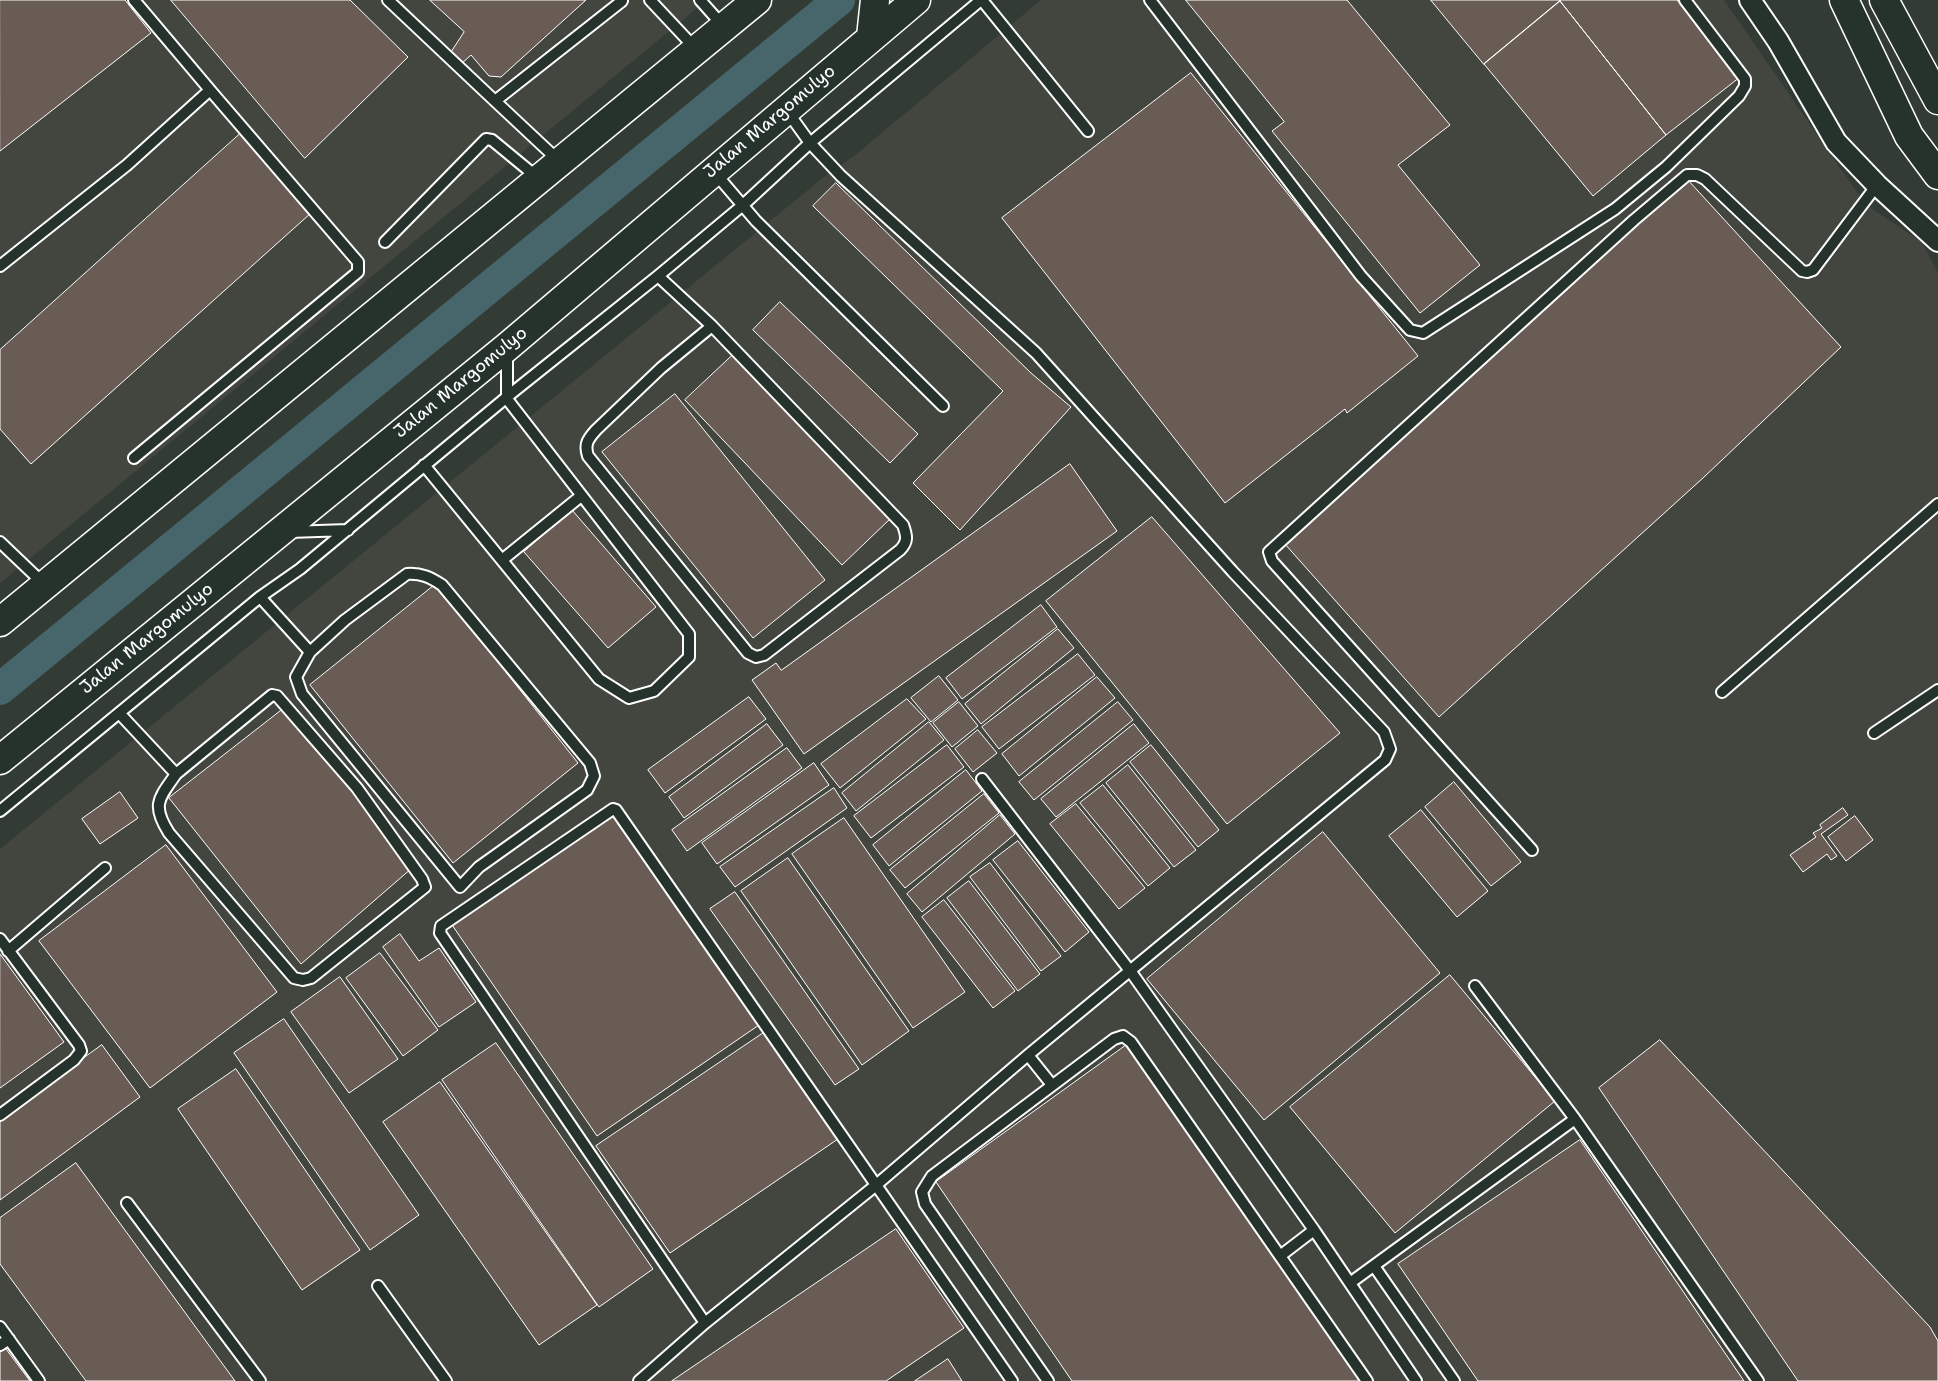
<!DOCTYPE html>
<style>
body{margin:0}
canvas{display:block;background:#333b35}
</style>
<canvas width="1938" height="1381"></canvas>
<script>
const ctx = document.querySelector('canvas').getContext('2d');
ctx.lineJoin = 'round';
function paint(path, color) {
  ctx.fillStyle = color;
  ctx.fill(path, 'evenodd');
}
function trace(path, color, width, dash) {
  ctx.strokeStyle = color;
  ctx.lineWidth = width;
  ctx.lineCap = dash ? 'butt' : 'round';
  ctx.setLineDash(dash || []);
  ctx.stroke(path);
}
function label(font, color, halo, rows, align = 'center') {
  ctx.font = font + ' "Shantell Sans",sans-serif';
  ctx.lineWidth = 4;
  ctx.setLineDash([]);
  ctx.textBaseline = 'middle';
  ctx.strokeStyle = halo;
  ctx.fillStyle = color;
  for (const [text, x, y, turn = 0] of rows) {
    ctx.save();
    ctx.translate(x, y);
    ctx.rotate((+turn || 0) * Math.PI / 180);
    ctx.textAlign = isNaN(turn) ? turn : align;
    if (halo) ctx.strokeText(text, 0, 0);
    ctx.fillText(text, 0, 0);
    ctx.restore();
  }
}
paint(new Path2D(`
 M0,0H707L0,583Z
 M1041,0H1724L1865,204L1922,242L1938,273V1381H0V849L824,177L854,156Z`), '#43453f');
trace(new Path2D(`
 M0,689L839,0`), '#46666c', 32);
const building = new Path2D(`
 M0,0H125L151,33L0,151Z
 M171,0H350L408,57L305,158Z
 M430,0H586L501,77L489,76L471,55L461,64L451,52L464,32Z
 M1186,0H1347L1450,125L1398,165L1480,265L1420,313L1272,131L1284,122Z
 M1431,0H1559L1560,1L1484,64Z
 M1562,0H1677L1740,77L1666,135L1560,1Z
 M1560,1L1666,135L1593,196L1484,64Z
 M1191,73L1418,356L1347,413L1345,409L1225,503L1002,218Z
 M240,134L311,213L31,464L0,429V350Z
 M1687,179L1841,347L1703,478L1439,717L1284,543Z
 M836,183L1031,373L1071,407L960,530L913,483L1003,391L813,206Z
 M780,302L918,434L890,463L753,330Z
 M734,354L890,519L842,565L685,400Z
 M675,394L825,580L753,638L602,452Z
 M1070,464L1117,531L804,754L752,680L776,663L781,670Z
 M572,510L656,607L608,648L524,552Z
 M1152,517L1340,733L1227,824L1046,601Z
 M436,584L578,763L453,863L310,685Z
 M1041,605L1057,627L962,699L946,678Z
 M1058,629L1074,648L981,724L965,704Z
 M1078,654L1095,675L999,749L982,727Z
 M939,676L958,700L931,722L911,698Z
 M1097,677L1115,698L1019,776L1002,754Z
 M749,697L766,719L665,793L648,770Z
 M907,699L926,719L840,788L821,764Z
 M959,702L978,726L952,747L933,723Z
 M1118,702L1133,720L1034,800L1019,782Z
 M287,706L372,811L412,868L301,964L169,798Z
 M929,722L944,740L856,811L842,793Z
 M767,724L783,745L684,818L669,797Z
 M1134,724L1149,743L1056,817L1041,799Z
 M978,730L997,753L973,772L955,749Z
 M947,745L964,767L871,838L854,816Z
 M1151,745L1219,830L1198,847L1130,762Z
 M787,748L802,768L687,851L672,830Z
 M814,763L829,785L717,864L702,843Z
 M1128,765L1196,850L1174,867L1106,783Z
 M966,770L982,791L889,866L873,845Z
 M1454,782L1521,862L1491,886L1425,807Z
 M1103,785L1170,868L1148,886L1080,803Z
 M834,788L847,808L735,887L720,867Z
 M120,792L138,818L100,844L82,819Z
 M984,794L999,813L905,888L890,870Z
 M1076,804L1145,888L1119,909L1050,824Z
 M1843,808L1848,815L1821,834L1837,856L1831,860L1827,854L1803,872L1790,855L1816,837L1813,833L1822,828L1820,825Z
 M1421,810L1488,891L1457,917L1389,836Z
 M612,811L759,1025L597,1136L450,922Z
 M1000,815L1015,834L922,912L907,894Z
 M1855,816L1873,840L1846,861L1828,837Z
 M844,818L965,992L913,1028L792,854Z
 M1323,832L1440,973L1264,1120L1147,979Z
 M1018,841L1089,932L1065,952L993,860Z
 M166,845L277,992L150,1088L39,941Z
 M788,858L909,1031L862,1065L741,891Z
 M990,863L1061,956L1041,971L970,877Z
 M969,881L1040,974L1018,991L947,898Z
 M735,892L859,1069L835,1085L710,909Z
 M944,900L1015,991L993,1008L922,917Z
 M400,934L419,961L439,948L476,1002L439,1027L383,947Z
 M380,953L438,1030L403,1056L346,978Z
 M0,954L64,1042L0,1088Z
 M1450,975L1555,1101L1395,1233L1290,1107Z
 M340,977L398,1059L349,1093L291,1012Z
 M284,1019L419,1215L370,1250L234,1053Z
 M765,1032L838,1139L670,1253L596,1146Z
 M1660,1040L1930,1327L1938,1341V1381H1798L1599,1088Z
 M496,1043L653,1269L599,1307L442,1080Z
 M1128,1044L1362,1381H1072L936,1182Z
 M102,1045L140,1097L0,1200V1119Z
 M236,1069L360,1250L302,1290L178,1109Z
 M440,1082L597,1305L539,1345L383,1122Z
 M1580,1140L1744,1381H1478L1398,1264Z
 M76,1163L235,1381H86L0,1264V1218Z
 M896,1229L964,1328L886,1381H672Z
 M3,1345L30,1381H0V1347Z
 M948,1359L962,1381H915Z`);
paint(building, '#685c55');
trace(building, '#fff', 1);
const service = new Path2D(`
 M388,0L495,101
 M650,0L695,48
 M700,0L724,27
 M982,0L1088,131
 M1150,0L1361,276L1410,330L1423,333L1615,209L1666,167L1739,96L1745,86V79L1685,0
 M559,161L495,101L622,1
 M715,173L756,221L943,406
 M385,242L486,139L492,140L538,178
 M0,266L127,165L210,90L134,0
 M658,276L712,326L903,525C907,536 908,542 900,550L764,655L756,657L748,653L588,456C584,444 588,439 596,430L661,368L712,326
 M134,458L358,272V262L210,90
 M424,465L599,679L629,698L654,691L689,657V634L507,399V351
 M289,532L348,530
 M0,542L44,584
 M502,560L581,496
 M260,597L310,652L345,620L407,574C421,573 430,577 442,585L590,763L594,776L587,790L479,867L460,887L302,694L296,677L310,652
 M1722,692L1938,504
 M120,714L176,774L272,695L277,696L357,788L422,879L425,887L311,978L303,980L294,978L169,833C151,805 159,798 176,774
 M1874,733L1938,690
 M982,779L1131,972L1314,1230L1416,1381
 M0,811L260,597L300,569L513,392L658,276L743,205L810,143L981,0
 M1532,850L1272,561L1269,552L1634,220L1687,175H1697L1705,179L1802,271L1807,272L1813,270L1877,185
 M0,939L79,1045L81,1051L74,1060L0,1115
 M8,951L105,868
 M1475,986L1575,1119
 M1028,1055L1052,1085
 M127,1203L260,1381
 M1280,1256L1314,1230
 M1374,1266L1454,1381
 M1350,1283L1575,1119L1758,1381
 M378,1286L446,1381
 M705,1323L440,933L441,926L613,809L616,810L1012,1381
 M0,1327L39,1381
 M0,1345L9,1339
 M639,1381L705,1323L875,1186L1028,1055L1385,760L1390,749L1384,732L1233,572L1036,353L841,176L810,143L787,111
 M1048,1381L925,1204L922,1192L932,1176L1114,1039L1123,1036L1131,1042L1367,1381`);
const minor = new Path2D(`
 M1750,0L1778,41L1836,142L1877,185L1938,241`);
const secondary = new Path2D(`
 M871,37L875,0
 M0,622L757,0
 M0,760L507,347L916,0`);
const motorway = new Path2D(`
 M1844,0L1909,136L1938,175
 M1884,0L1938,100`);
trace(service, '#fff', 14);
trace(minor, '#fff', 24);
trace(secondary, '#fff', 31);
trace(motorway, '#fff', 31);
trace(service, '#26332d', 10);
trace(minor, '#26332d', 20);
trace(secondary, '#26332d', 28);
trace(motorway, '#26332d', 28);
label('18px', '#fff', '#26332d', [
 ["Jalan Margomulyo",770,122,-40],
 ["Jalan Margomulyo",461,383,-39],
 ["Jalan Margomulyo",147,639,-39]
]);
</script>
